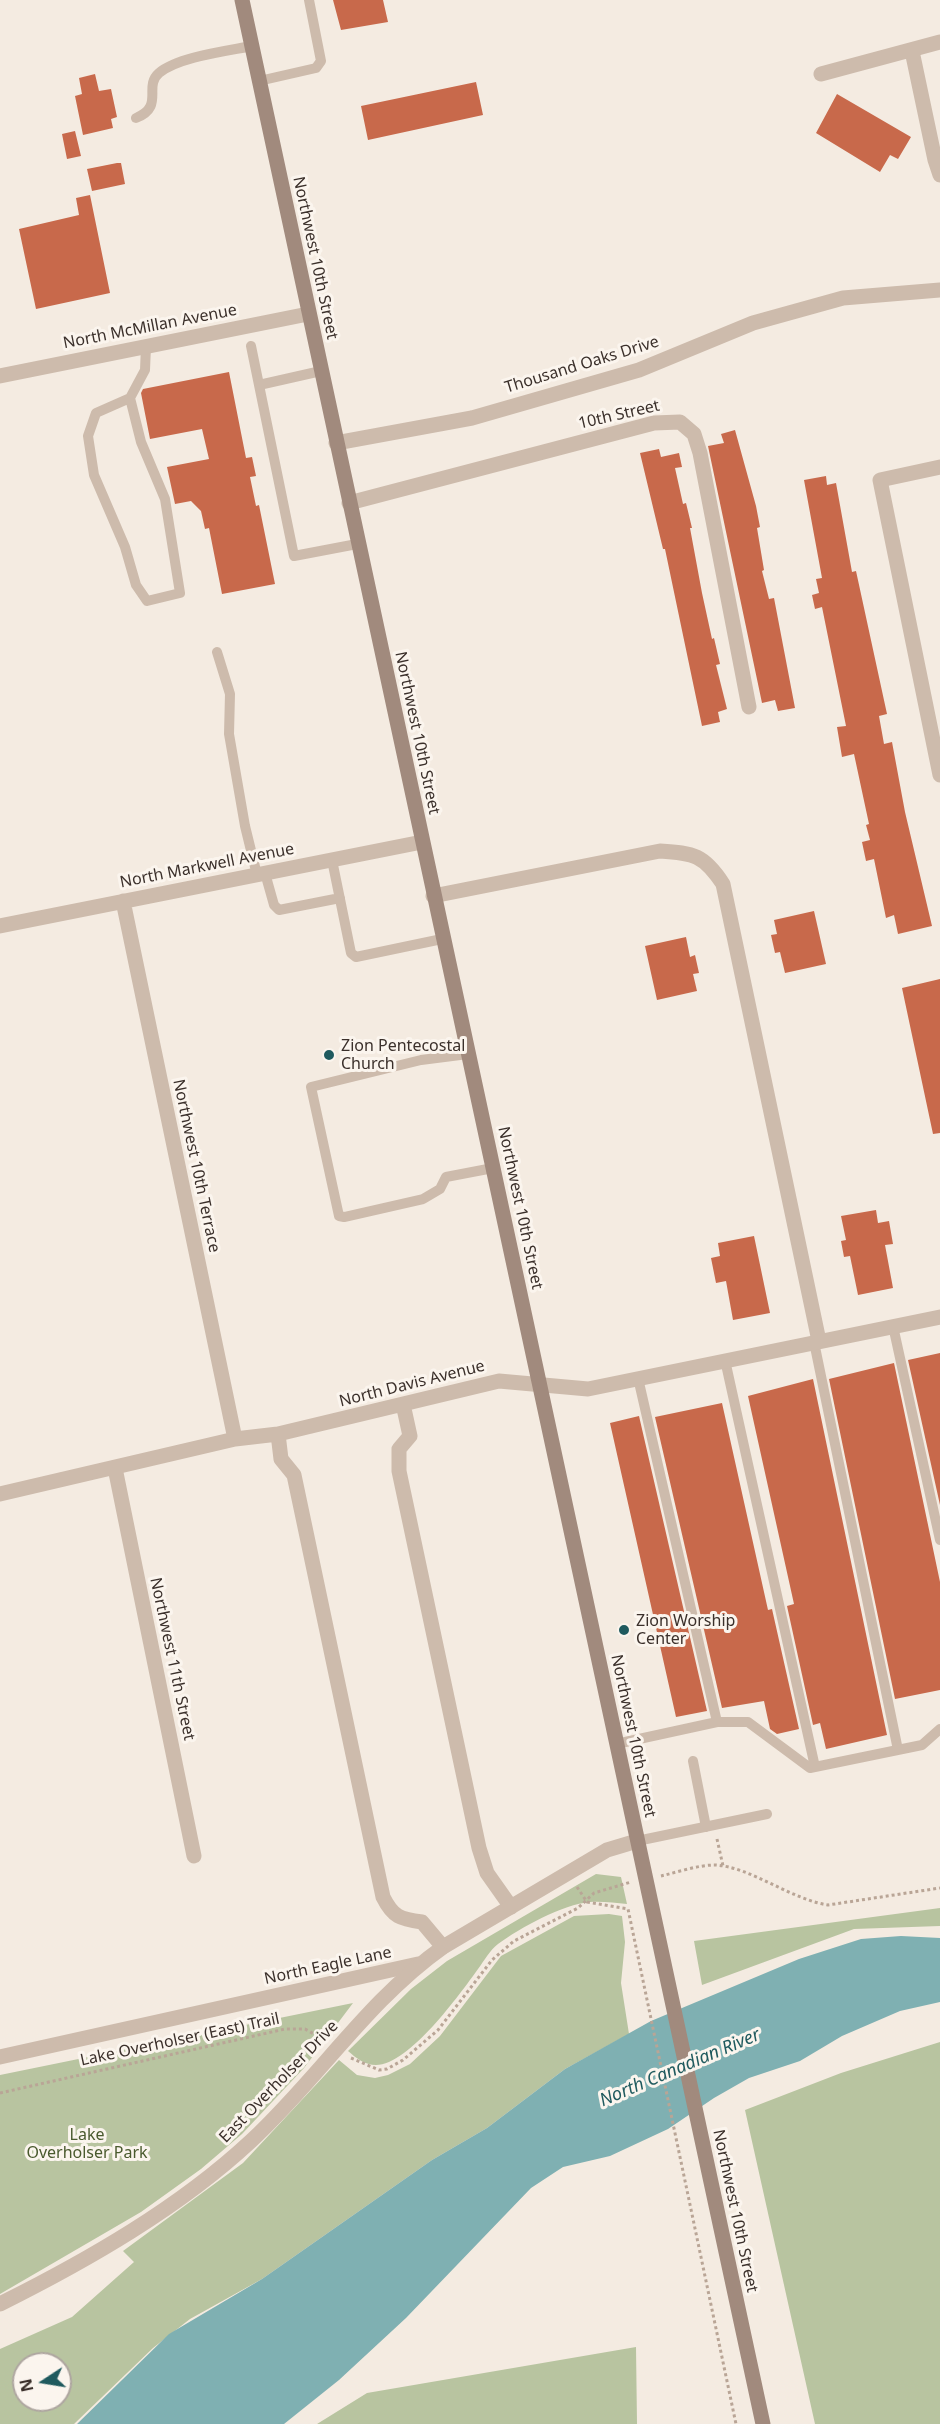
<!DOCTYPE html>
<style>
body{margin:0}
#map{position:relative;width:940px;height:2424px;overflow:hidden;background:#f4ebe1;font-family:"Noto Sans",sans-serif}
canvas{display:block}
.north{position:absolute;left:12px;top:2352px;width:60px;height:60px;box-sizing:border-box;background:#fbf5ee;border:2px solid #aea6a0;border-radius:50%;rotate:258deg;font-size:16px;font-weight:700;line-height:24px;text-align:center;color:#3b302b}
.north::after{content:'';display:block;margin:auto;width:21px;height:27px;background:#1f5a5e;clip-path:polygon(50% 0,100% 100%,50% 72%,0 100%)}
</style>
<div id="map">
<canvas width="940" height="2424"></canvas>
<div class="north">N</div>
</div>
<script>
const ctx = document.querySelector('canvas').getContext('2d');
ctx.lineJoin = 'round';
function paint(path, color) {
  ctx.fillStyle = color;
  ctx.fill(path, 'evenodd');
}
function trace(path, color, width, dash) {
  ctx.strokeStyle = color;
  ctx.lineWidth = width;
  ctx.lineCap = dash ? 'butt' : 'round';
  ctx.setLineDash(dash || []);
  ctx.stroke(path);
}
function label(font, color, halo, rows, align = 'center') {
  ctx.font = font + ' "Noto Sans",sans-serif';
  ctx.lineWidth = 6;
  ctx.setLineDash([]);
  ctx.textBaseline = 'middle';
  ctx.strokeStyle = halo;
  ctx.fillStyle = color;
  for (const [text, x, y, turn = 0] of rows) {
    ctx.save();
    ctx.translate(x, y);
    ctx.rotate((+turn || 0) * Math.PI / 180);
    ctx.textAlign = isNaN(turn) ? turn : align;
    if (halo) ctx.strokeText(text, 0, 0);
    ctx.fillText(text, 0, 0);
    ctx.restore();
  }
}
paint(new Path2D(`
 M596,1874L621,1877L627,1904C615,1903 602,1901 590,1902C563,1904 520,1928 498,1944C490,1950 484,1961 478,1969C460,1994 409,2065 376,2065C365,2065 356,2058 348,2051L411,1989L447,1961Z
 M940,1908V1926L854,1929L702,1985L694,1941Z
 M609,1914L622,1916L625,1942L621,1983L629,2034L565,2069L487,2128L432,2160L262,2279L190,2319L153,2348L74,2424H0V2349L72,2317L134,2262L123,2251L243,2163L339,2060L357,2075L375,2078L388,2075L410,2064L440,2036L501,1956L574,1916ZM24,2364H60V2400H24Z
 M353,2003L304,2068L242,2134L201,2169L141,2212L0,2294V2075Z
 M940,2042V2424H815L745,2110L841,2073Z
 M636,2347L637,2424H317L367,2393Z`), '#b8c4a0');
paint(new Path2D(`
 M901,1936L940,1938V2002L900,2011L842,2036L800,2061L749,2078L714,2098L668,2129L610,2156L563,2167L531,2188L406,2318L339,2380L284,2424H77L169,2334L262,2279L432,2160L487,2128L565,2069L651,2021L799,1959L861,1939Z`), '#7fb0b2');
paint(new Path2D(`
 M333,0H383L388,22L341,30Z
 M95,74L99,91L111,89L117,117L111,119L113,128L83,135L75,96L82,94L79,78Z
 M476,82L483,115L368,140L361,106Z
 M837,94L911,137L898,159L890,155L880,172L816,133Z
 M75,131L81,156L67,159L62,134Z
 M117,163H121L125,184L92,191L87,169Z
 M90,195L110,293L36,309L19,229L79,215L76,198Z
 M229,372L246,458L252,457L256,476L250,477L256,506L259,505L275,584L222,594L209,528L205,529L201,511L191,501L175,504L167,467L209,459L202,429L150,439L141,393L143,389Z
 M735,430L756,506L760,527L757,528L764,570L762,571L769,599L774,598L795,708L778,711L775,700L762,703L708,446L724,443L721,434Z
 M659,449L661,457L679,453L682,467L675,468L683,504L686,503L692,528H690L702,593L712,639L714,638L720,664L716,665L727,709L718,712L720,722L702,726L665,549H663L640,453Z
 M826,476L827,485L836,483L852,572L856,571L887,714L879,716L884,744L892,742L905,812L932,926L898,934L894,915L886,918L874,859L866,861L862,842L870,840L866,825L869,824L854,754L842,757L837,727L846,726L822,607L815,609L812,595L819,593L816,579L822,578L804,480Z
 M814,911L826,964L785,973L780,952L775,953L771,935L777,934L774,920Z
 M686,937L690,957L695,955L699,973L693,974L697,991L657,1000L645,946Z
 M940,979V1133L933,1134L902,988Z
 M876,1210L878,1223L889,1221L893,1244L885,1245L893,1288L858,1295L850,1256L844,1257L841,1241L846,1240L841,1216Z
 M754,1236L770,1313L733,1320L726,1281L716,1283L711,1258L720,1256L718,1243Z
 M940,1353V1505L908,1360Z
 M894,1363L940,1582V1690L895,1699L829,1379Z
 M813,1379L887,1735L826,1749L820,1723L813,1725L787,1606L794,1604L748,1396Z
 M722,1403L768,1610L772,1609L799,1729L777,1734L770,1729L764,1701L722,1708L655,1417Z
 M639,1416L707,1711L676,1717L610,1423Z`), '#c8694b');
trace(new Path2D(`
 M717,1839L723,1866
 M661,1876C678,1872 698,1865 715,1865C751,1867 790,1899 828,1905L940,1888
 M577,1887L587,1902L628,1909L736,2424
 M351,2058L379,2070L387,2069L403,2060L438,2030L492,1960L514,1941L578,1908L594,1893L631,1882
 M0,2093L285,2029H305L323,2039`), '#b9a596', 3, [3, 3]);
trace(new Path2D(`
 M259,81L316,68L321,61L309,0
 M136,118C165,106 143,87 159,73C178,57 227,51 252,46
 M251,346L259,385L321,371
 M259,385L294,556L357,544
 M130,398L96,413L88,436L94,475L125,547L136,585L147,601L180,593L165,499L141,442L130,398L145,370L146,346
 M217,652L230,694L229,734L245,826L257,875
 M332,860L351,953L356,957L442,939
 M265,873L274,905L279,910L340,898
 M468,1054L421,1060L311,1087L339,1216L344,1217L423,1199L440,1189L446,1177L493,1168
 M893,1326L940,1540
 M814,1342L898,1750
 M725,1360L815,1767
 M638,1378L717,1722
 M616,1744L717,1722H748L810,1768L922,1745L940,1729
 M693,1761L706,1827
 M637,1841L767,1814`), '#cdbbac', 10);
trace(new Path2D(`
 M912,51L935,160L940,175
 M821,74L940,42
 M0,376L308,314
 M336,443L472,418L639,370L753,323L843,298L940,290
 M940,467L880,480L940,775
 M349,503L654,423L680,422L694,434L700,453L749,707
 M433,896L660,851C694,853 704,855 723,884L819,1341
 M123,901L235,1439
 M0,926L422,842
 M403,1404L410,1436L399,1449V1471L479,1848L487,1873L511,1907
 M278,1434L281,1459L294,1475L383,1897C393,1917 400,1919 422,1922L443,1947
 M115,1468L194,1856
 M0,1494L235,1439L278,1434L499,1381L588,1389L940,1317
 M0,2057L418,1964`), '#cdbbac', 15);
trace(new Path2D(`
 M0,2304C88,2260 179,2208 251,2141C318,2079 368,2000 443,1947L607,1850L637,1841`), '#cdbbac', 15);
trace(new Path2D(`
 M242,0L763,2424`), '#a18a7d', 15);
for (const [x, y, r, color] of [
 [329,1055,6,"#1f5a5e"],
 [624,1630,6,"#1f5a5e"]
]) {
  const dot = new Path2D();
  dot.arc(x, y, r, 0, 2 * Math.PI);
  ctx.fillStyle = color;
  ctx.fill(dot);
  trace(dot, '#fbf5ee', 2);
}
label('16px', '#3b302b', '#fbf5ee', [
 ["Northwest 10th Street",315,258,78],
 ["North McMillan Avenue",150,327,-11],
 ["Thousand Oaks Drive",582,365,-17],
 ["10th Street",619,415,-13],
 ["Northwest 10th Street",417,733,78],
 ["North Markwell Avenue",207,866,-11],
 ["Northwest 10th Terrace",196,1166,78],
 ["Northwest 10th Street",520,1208,78],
 ["North Davis Avenue",412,1384,-14],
 ["Northwest 11th Street",172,1659,78],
 ["Northwest 10th Street",633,1736,78],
 ["North Eagle Lane",328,1966,-12],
 ["Lake Overholser (East) Trail",180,2040,-12],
 ["East Overholser Drive",279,2082,-46],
 ["Northwest 10th Street",735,2211,78]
]);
label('16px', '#3b302b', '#fbf5ee', [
 ["Zion Pentecostal",341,1046],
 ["Church",341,1064],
 ["Zion Worship",636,1621],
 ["Center",636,1639]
], 'left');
label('16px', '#4a5a2e', '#fbf5ee', [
 ["Lake",87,2135],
 ["Overholser Park",87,2153]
]);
label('italic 18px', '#1f5a5e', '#fbf5ee', [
 ["North Canadian River",680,2068,-23]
]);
</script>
